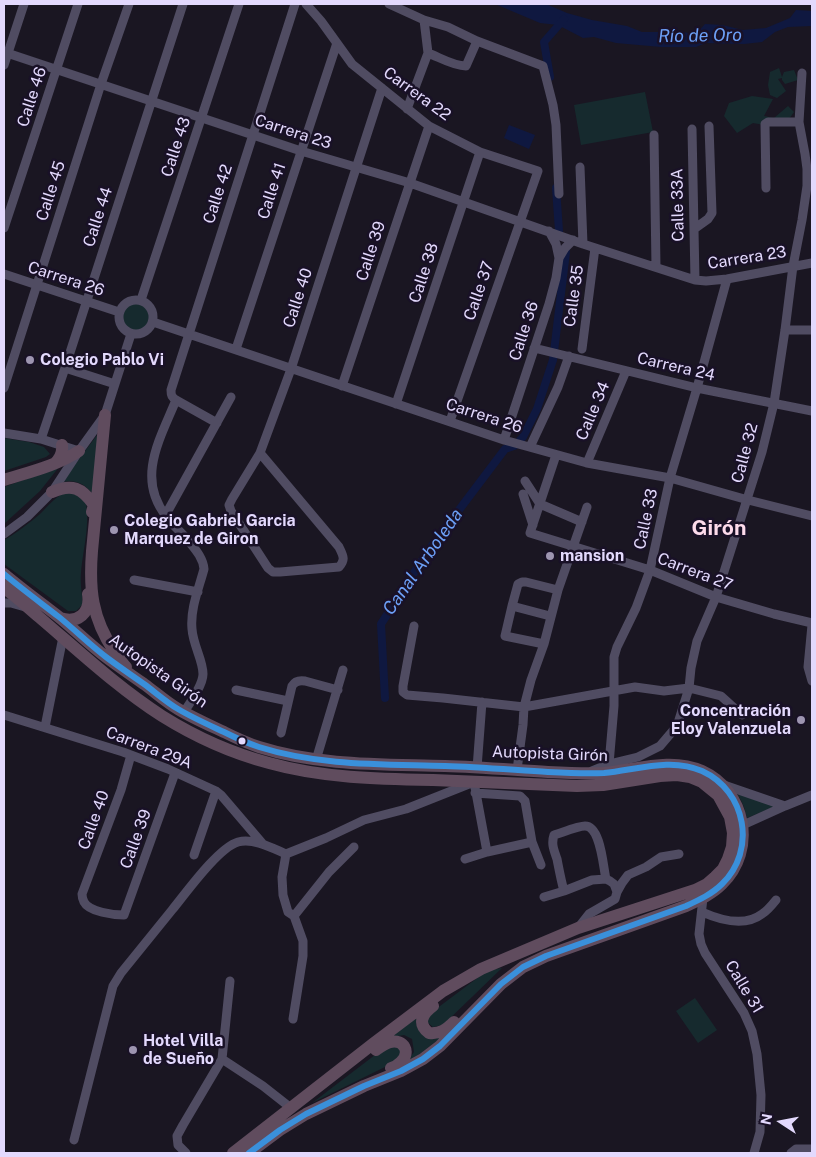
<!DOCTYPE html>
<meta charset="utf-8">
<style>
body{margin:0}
#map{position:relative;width:816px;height:1157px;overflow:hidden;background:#1a1622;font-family:"Public Sans",sans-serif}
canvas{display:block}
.frame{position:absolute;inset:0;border:5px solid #e3d9fd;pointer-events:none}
.north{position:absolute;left:756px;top:1097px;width:50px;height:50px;-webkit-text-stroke:4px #191127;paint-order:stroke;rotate:281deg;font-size:14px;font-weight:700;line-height:20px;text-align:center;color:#e3d9fd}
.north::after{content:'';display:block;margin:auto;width:18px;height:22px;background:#e3d9fd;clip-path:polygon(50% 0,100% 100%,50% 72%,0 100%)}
</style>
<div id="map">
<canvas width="816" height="1157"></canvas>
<div class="frame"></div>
<div class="north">N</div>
</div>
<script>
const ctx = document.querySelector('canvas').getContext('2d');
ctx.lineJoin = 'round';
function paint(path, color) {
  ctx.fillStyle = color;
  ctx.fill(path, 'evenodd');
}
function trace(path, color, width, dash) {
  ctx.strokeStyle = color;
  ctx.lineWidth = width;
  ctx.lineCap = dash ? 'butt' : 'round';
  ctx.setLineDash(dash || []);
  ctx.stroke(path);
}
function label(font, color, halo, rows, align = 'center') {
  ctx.font = font + ' "Public Sans",sans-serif';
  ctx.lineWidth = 5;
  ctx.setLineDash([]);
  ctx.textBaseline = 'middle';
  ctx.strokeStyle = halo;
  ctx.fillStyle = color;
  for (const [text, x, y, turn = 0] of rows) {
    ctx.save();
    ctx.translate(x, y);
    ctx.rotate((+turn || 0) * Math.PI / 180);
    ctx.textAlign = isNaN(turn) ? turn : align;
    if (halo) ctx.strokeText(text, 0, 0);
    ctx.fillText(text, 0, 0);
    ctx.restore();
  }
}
paint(new Path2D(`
 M779,68L782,77L784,72L794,70L798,80L785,84L782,80V78L778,79L786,91L777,98L770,95L768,85L770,72Z
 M645,92L653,132L581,145L574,105Z
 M752,96L773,99L764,116L774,118L788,106L794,112L784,126H770L753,123L737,133L724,116L729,103Z
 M121 317a14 14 0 1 1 28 0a14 14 0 1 1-28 0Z
 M100,431L94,496C86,484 77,479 62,482Z
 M4,438L29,442L44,447L50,454L46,457L4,471Z
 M59,467L40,491L4,524V487Z
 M68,491L85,499C91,522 83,549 81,573C80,583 82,594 83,604L76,611H68L4,564V540C17,533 29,523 40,514C49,505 56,496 68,491Z
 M735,792L776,806L747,818C745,809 742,799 735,792Z
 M502,968L443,1025L433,1027L427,1022L428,1015L488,970Z
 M695,998L717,1030L698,1043L676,1011Z
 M419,1013C414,1026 417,1029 426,1037L445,1035L405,1065L414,1052L412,1039L404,1035L387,1038Z
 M388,1045L403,1049L400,1057L389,1065L312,1103Z`), '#162a2e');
paint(new Path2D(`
 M495,4H546L567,13L592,20L627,26L642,32H660L666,27L695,35L705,24L722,25L743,30L766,28L790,18L796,10L812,11V26L788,27L775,32L762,42L744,44L706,43L696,47H661L616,43L594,37L583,38L558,25L540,23Z
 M509,125L535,135L529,149L504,138Z`), '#0f1840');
trace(new Path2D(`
 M550,77L544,42L564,19
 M556,188L559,231
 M520,440L523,437L537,409L553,360L566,252
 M385,698L381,624L428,551L505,449L514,446`), '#0f1840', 8);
trace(new Path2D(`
 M306,4L321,21L352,64L429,126L480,152L538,171L450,421
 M389,4L424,20L448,27L477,41L543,66L553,105L556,125L559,194
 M4,52L301,151L410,183L583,244L695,280L706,281L727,279L812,263
 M428,53C439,57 453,66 466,66L477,41
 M4,65L24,4
 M407,109L428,53L424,20
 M692,129L695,280
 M654,135L656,267
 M580,167L583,244
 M766,188L765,124L768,122H799
 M4,228L78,4
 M694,229L708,219L712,213L709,126
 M559,258L565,248L573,240
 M4,274L119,312
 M119 317a17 17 0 1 1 34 0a17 17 0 1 1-34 0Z
 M141,300L239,4
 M153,322L504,440L587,463L670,478L748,500L812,516
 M785,330H812
 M534,348L697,388L812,411
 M236,349L337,43
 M582,349L595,248
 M65,368L115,384
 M342,386L429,126
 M4,388L101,84L129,4
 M176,400C160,439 136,478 166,516C172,525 180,531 187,539C194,548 203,557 204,569C199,588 190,609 192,629C193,645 203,660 203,674C203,685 190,703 184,712
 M396,404L480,152
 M217,423L176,400C172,397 171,396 171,390L295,4
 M4,433L41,439L79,451
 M41,439L65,368L183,4
 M504,440L549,304L556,278L559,258L556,244L549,231
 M530,447L558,387L569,356
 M260,453L339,547C343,556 346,559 339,567L280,572H273L268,568L231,511L229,505L232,499L260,453L291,369L382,88
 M556,455L530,533L650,570L716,597L774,614L812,623
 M587,463L626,371
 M525,481L540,504L582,522
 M523,494L533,525
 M165,516L231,397
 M4,534L27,517L52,492L79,451L105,415L131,334
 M134,580L198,592
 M4,603H11L25,607
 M512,606L550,616
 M812,625L808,667L812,681
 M414,626L403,686V692L407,695L443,698L524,707L635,687L664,691L689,688L721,696L742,715
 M544,644L505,636L512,606L518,584L522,582H526L558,590
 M236,690L288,701
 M4,715L123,752L168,769L216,791L221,795L262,843
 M45,727L63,637
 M281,733L292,686C295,681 299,680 305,681L338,690
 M131,755L121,790L82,894C82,896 83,900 84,902C89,912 114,915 124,915L175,773
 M316,760L343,670
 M609,764L614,706V657L617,647L636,608L650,570L670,478L697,388L727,279
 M477,768L482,702
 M517,770L523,725L524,707L531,680L544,644L558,590L587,507
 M592,771L609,764L638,757L660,746L677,726L689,688L691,668L697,641L716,597L762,452L774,403L785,330L793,266L802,220L807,186V169L805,154L799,122L802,73
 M724,785L785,806
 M475,793L520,796L525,801L532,842L541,865
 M743,825L785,806L812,795
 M286,854L282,877L283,895L288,912L294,916L303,941V956L293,1019
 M194,855L216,791
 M465,859L487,852L532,842
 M564,891C561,880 559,869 557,859C554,850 551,844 554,835C561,833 578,826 585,826C601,826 603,867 606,879
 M617,892L622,883L628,875L646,867L661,857L679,854
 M544,897L564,891L592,880L606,879L610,881L614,884L617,892L615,899L589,914L578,928
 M703,898L699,934L701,944L705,953L744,1013L752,1031L757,1054L761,1095L760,1132L754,1153
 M702,912C720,920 745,927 762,914C767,911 772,905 776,900
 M294,916L329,872L354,847
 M222,1059L263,1086L291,1108
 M74,1140L113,986L121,973C138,952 155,931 172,910C186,893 218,848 238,842C254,838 272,848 286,854L326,838L364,820L406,809L474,782L487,852
 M186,1153L178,1145L177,1136L183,1125L222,1059L230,981
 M791,1153L796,1149H812`), '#504c62', 9);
trace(new Path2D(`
 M105,415L92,551C89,590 92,618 114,651C118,656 121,662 126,667
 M54,464C60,459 63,453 62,445
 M4,480C29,472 56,466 79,451
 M52,492C72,483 82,488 94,505L92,512
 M4,574C22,589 41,603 59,617C75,630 90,645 106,657C118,666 131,675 144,684C155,692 166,702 178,709C193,718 209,725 224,732C236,738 247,743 259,747C319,766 383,764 445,766C479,767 514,770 548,772C567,773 586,774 604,773C636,770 671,757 702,771C746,791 757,850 722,884C712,894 699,900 686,906L546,956L523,967L501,984L440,1046L423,1059L401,1071L364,1086L306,1114L280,1130L249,1153
 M4,588C16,596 27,607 39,617C79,651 117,687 162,716C194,736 231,753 269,763C322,778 379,779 433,780C481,782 529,784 577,786L603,785L660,776L677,775L690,777L702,782L718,795L730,817L733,833L732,847L728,859L723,869L715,877L707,884L695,890L578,928L481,969L443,991L374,1043L233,1153
 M60,618C78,624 91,613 88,594
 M433,1006C422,1014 417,1024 429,1033C440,1034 446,1030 454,1022
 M376,1050C380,1047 385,1043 390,1042C404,1039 411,1052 401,1062C398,1065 395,1067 391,1068`), '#604c5e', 12);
trace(new Path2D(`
 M4,574C22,589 41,603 59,617C75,630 90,645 106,657C118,666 131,675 144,684C155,692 166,702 178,709C193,718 209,725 224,732C236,738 247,743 259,747C319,766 383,764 445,766C479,767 514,770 548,772C567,773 586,774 604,773C636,770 671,757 702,771C746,791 757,850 722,884C712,894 699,900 686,906L546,956L523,967L501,984L440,1046L423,1059L401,1071L364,1086L306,1114L280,1130L249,1153`), '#3a90db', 6);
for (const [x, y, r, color] of [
 [30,360,5,"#9d95b0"],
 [114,530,5,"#9d95b0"],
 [550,556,5,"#9d95b0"],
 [801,720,5,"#9d95b0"],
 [242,741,4.5,"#e3d9fd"],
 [133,1050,5,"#9d95b0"]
]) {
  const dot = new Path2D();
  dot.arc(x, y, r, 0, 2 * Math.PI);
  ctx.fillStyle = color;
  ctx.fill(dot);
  trace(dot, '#191127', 2);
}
label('16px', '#e3d9fd', '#191127', [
 ["Carrera 22",417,94,36],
 ["Calle 46",32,97,-72],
 ["Carrera 23",293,132,18],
 ["Calle 43",176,147,-72],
 ["Calle 45",51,191,-72],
 ["Calle 41",272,191,-72],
 ["Calle 42",218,194,-72],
 ["Calle 33A",678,205,-91],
 ["Calle 44",98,217,-72],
 ["Calle 39",371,251,-72],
 ["Carrera 23",747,258,-9],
 ["Calle 38",424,273,-72],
 ["Carrera 26",66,279,18],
 ["Calle 37",479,291,-71],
 ["Calle 35",574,296,-82],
 ["Calle 40",298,298,-72],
 ["Calle 36",524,331,-72],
 ["Carrera 24",676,367,13],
 ["Calle 34",593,411,-67],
 ["Carrera 26",484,416,18],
 ["Calle 32",745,453,-75],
 ["Calle 33",646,519,-78],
 ["Carrera 27",695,572,21],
 ["Autopista Girón",158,671,35],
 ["Carrera 29A",149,748,21],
 ["Autopista Girón",550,754,2],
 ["Calle 40",94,820,-70],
 ["Calle 39",136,839,-70],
 ["Calle 31",744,987,59]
]);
label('bold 16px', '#e3d9fd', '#191127', [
 ["Colegio Pablo Vi",40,360],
 ["Colegio Gabriel Garcia",124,521],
 ["Marquez de Giron",124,539],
 ["mansion",560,556],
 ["Concentración",791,711,"right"],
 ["Eloy Valenzuela",791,729,"right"],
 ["Hotel Villa",143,1041],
 ["de Sueño",143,1059]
], 'left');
label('italic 18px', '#6da0f7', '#191127', [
 ["Río de Oro",700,36,-1],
 ["Canal Arboleda",423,562,-55]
]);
label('bold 21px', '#fddbeb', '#191127', [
 ["Girón",719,529]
]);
</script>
